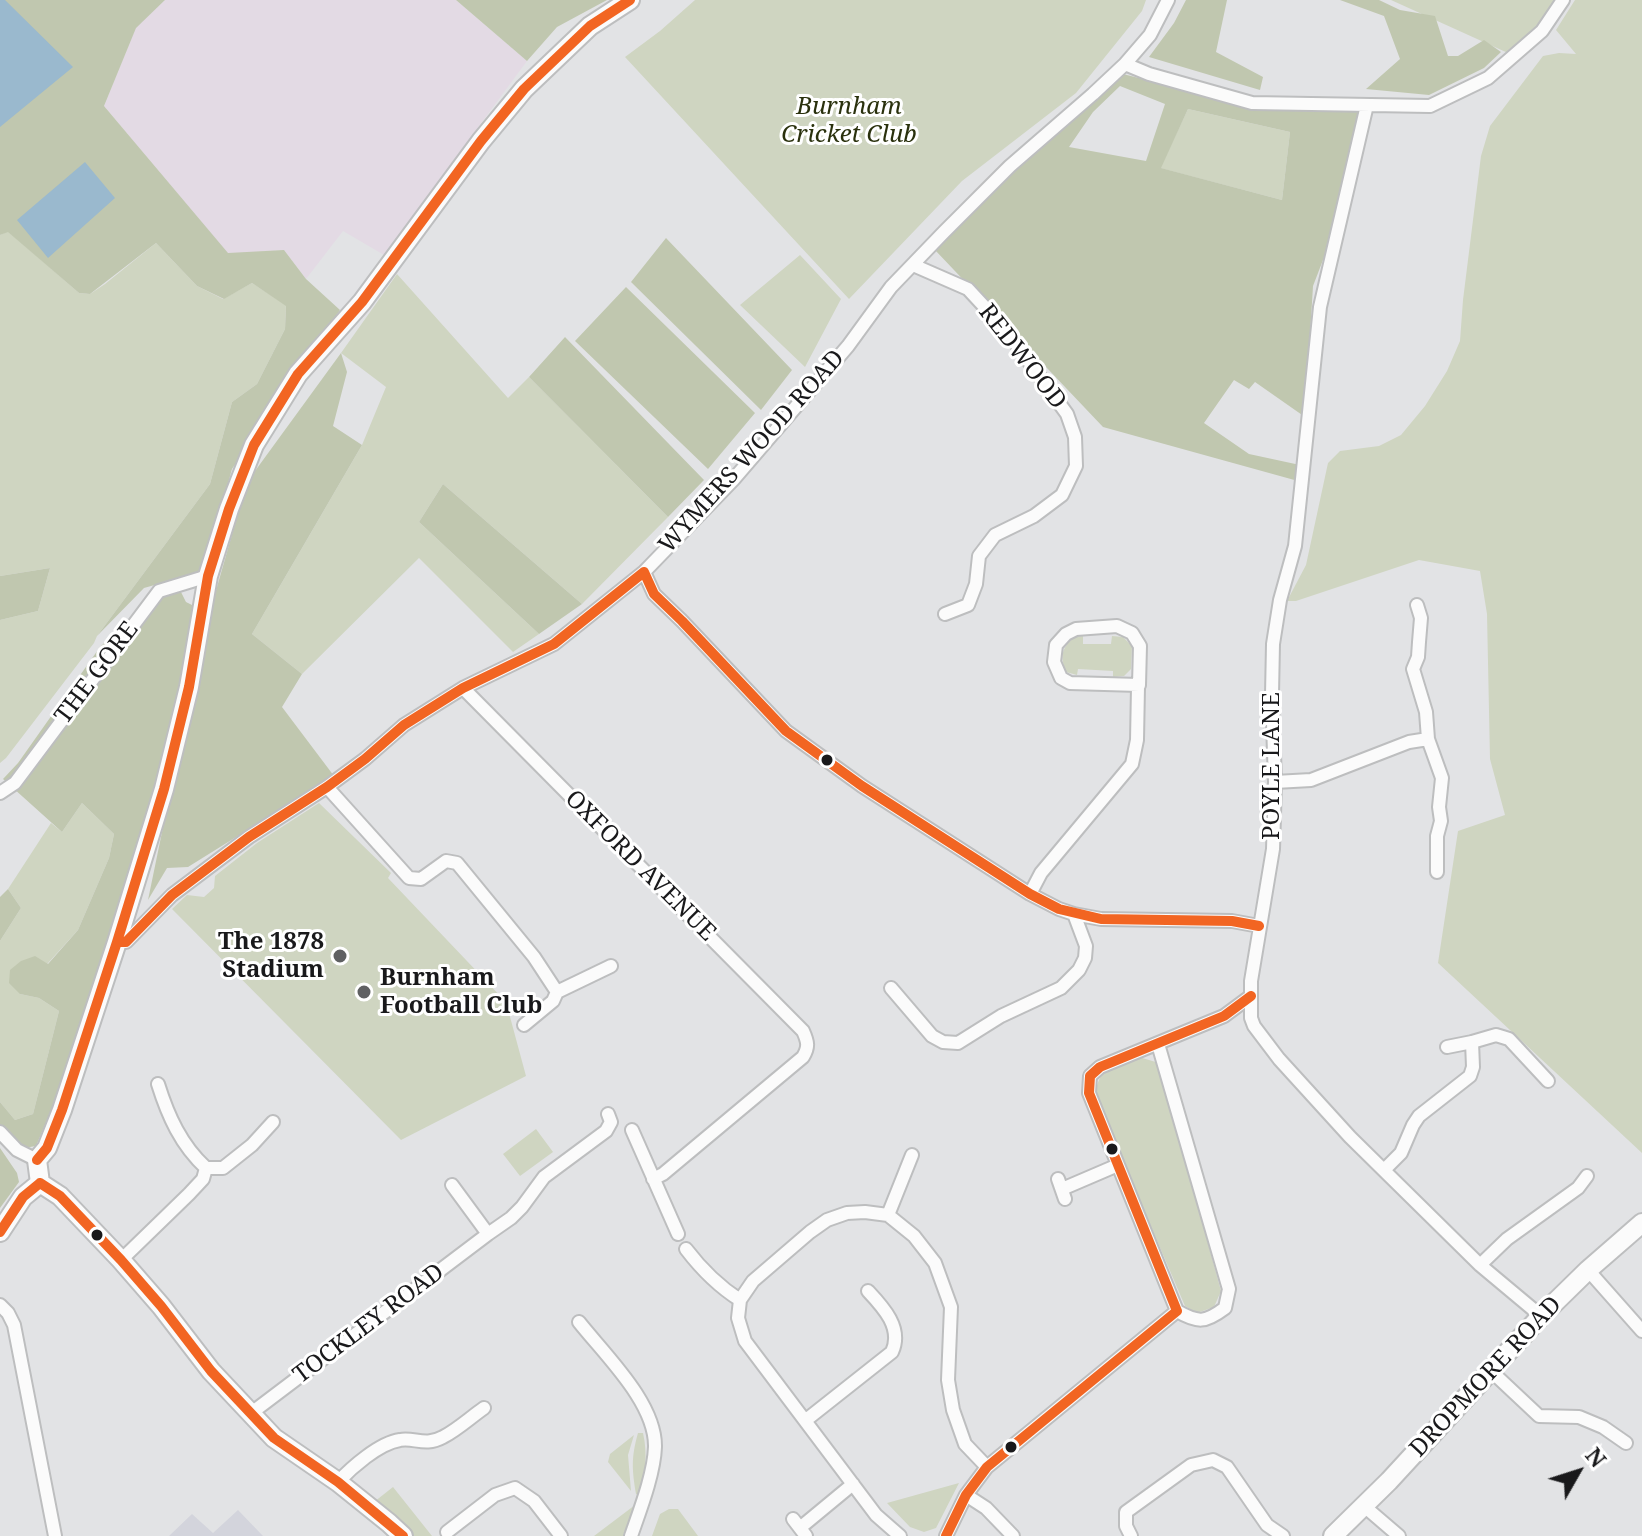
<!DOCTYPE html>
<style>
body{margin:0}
#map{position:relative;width:1642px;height:1536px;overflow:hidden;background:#e2e3e5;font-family:"Noto Serif",serif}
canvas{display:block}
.north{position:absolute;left:1538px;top:1432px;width:80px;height:80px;-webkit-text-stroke:6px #fff;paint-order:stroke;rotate:51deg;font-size:22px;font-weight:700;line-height:32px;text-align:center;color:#19191b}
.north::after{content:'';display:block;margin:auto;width:28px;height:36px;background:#19191b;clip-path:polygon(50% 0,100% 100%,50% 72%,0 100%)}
</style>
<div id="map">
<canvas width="1642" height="1536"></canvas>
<div class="north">N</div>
</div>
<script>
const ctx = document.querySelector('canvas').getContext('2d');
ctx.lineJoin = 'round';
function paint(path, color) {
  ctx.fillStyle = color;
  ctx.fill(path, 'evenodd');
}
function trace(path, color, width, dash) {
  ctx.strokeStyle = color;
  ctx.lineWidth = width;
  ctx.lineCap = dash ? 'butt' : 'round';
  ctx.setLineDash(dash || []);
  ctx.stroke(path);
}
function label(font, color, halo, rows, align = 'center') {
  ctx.font = font + ' "Noto Serif",serif';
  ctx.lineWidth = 6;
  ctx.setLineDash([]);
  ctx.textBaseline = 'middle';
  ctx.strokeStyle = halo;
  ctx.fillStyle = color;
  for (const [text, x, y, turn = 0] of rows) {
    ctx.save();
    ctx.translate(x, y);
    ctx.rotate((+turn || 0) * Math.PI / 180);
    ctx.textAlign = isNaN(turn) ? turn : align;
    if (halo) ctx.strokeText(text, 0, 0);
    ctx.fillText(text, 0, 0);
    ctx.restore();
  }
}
paint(new Path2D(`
 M165,0H456L527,61L384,255L343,231L306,279L284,250L228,254L104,106L136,27Z`), '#e3dae4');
paint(new Path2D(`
 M238,1510L263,1536H169L192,1514L213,1533Z`), '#d3d4dc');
paint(new Path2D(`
 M695,0H1146L1142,11L1076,93L962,181L849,299L625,57L660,31Z
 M1391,0H1556L1536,28L1508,53Z
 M1575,0H1642V1153L1438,963L1458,831L1505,815L1490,759L1487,614L1480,571L1419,560L1296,601H1287L1306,565L1328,463L1340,451L1379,446L1401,435L1425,406L1447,371L1460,341L1463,300L1481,156L1490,126L1543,56L1559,53L1576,54L1556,30Z
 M1188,109L1290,132L1282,200L1160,168Z
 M8,231L79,293L90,294L105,284L156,243L197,286L223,299L252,283L286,305L285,329L257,384L232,402L210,484L97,636L94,643L6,758L0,763V620L38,611L50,568L0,576V235Z
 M800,255L841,299L805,367L740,305Z
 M397,274L508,398L529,377L668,517L582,604L443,484L419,522L539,634L513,652L419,558L302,674L252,634L362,445L386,387L341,353Z
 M1083,636V644H1111L1112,636L1123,637L1132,646L1131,669L1124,676L1113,677V671L1078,669L1077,675L1066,672C1060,656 1061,649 1074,637Z
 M82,803L114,834L109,858L78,930L20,994L39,998L59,1011L33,1114L15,1120L0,1102V941L21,908L8,889L51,823L62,832Z
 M319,803L391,873L388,878L506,1002L526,1076L401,1140L172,909L187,895L204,897L214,888L215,876L257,843Z
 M1139,1057L1159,1063L1221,1291L1214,1307L1197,1313L1185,1306L1094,1093L1101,1075Z
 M536,1129L553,1152L520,1176L503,1154Z
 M638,1433H643C648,1455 645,1474 640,1496L636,1494C632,1469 631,1458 638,1433Z
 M634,1435L628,1455L631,1491L608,1462L610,1454Z
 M959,1483L936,1528L924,1532L910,1527L887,1503Z
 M393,1487L432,1536H412L374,1502Z
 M635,1505L623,1536H594Z
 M669,1509H678L698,1536H652L660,1514Z`), '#cfd5c1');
paint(new Path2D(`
 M0,0H165L136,28L104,106L228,253L284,250L306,279L340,310L232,469L204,571L144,588L97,636L210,484L232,402L257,384L285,329L286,306L252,283L224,299L197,286L156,243L90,294L79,293L8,232L0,235Z
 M456,0H607L557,27L527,61Z
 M1186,0H1227L1216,52L1263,77L1260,90L1149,57L1174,23Z
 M1340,0H1379L1400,10L1435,16L1448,56H1458L1484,40L1501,52L1484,68L1429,95L1366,89L1400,59L1384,16Z
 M1119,73L1253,107L1363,109L1333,234L1313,286L1305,417L1255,382L1249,389L1234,380L1204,423L1249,454L1300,465L1298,481L1103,427L935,250L1015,171ZM1120,86L1165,104L1146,161L1069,147L1093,112ZM1188,109L1290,132L1282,200L1161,168Z
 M666,238L792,370L761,410L631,282Z
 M626,287L755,413L708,469L575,341Z
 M565,337L704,480L668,517L529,377Z
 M341,353L347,372L333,426L362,445L252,634L302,674L282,707L334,776L188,867L167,868L148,900L201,643L247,482Z
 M443,484L582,604L539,634L419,522Z
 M50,568L38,611L0,620V576Z
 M179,588L186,602L196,607L148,827L67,1073L36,1146L18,1149L0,1130V1102L15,1120L33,1114L59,1011L39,998L20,994L9,983L10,970L21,961L35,956L48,964L78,930L109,858L114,834L82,803L62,832L3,779L18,763L100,647L159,593Z
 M8,889L21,908L0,941V897Z
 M0,1148L17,1173L19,1182L0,1208Z`), '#c0c7af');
paint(new Path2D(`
 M0,0H5L73,67L0,127Z
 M85,162L115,198L48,258L17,220Z`), '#9ab9ce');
const street = new Path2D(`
 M1125,64L1149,74L1252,103L1430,106L1488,78L1542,31L1563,0
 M1367,105L1320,307L1295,546L1280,600L1273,644L1272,694L1275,782L1273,849L1251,981V1018L1254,1026L1279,1059L1350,1137L1480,1265L1541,1316
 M913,265L968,289L1006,330L1067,414L1075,437L1076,466L1062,495L1034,516L995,535L979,556L976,584L968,605L945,614
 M644,572L654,594L682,621L786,731L862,786L1030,894L1059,909L1074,914L1101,919L1232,921L1259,926
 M1417,605L1421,618L1419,642L1418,657L1413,669L1426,712L1428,739L1442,778L1439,807L1441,821L1437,836V872
 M463,688L803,1031C808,1042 809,1047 803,1057L663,1174L653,1179
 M1275,782L1311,780L1409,742L1428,739
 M327,787L409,878L421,879L446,861L457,863L534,957L557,992L553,1001L524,1025
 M0,793L15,783L159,591L208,576
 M1030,894L1041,873L1132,764L1137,740L1138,687L1139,685L1140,646L1132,633L1117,626L1076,629L1066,634L1056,645L1054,662L1061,678L1070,683L1139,685
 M117,942H126L172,895L249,837L327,787L365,759L404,725L463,688L554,644L644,572L733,480L848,346L891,287L944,232L1010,166L1093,94L1125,64L1150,35L1168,0
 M891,988L932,1036L943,1042L958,1043L1001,1016L1061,988L1079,970L1085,958L1086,946L1074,914
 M557,992L611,966
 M1158,1044L1229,1289L1225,1308C1205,1323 1198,1323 1177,1311L1089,1093L1090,1076L1100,1067L1224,1016L1251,996
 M1447,1047L1472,1042
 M158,1084C168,1116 181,1145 206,1168H223L252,1145L273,1122
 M632,1130L678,1234
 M0,1132L17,1150L37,1160
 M1384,1170L1401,1153L1413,1125L1419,1116L1470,1076L1473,1067L1472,1042L1496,1035L1509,1039L1548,1081
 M1058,1179L1065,1199
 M452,1185L488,1234
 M1062,1189L1118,1165
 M888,1215L912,1155
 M686,1249C702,1270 718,1286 740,1300
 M121,1260L189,1194L203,1179L206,1168
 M1480,1265L1507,1239L1578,1188L1587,1176
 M1588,1270L1642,1331
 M0,1305L8,1313L14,1325L55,1536
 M579,1322C605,1355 656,1403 655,1447C654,1474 640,1510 631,1536
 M1490,1370L1539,1416L1579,1417L1603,1427L1626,1443
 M250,1414L488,1234L511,1218L522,1207L544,1177L606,1131L611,1122L608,1114
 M806,1420L892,1352C903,1328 883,1307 868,1291
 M338,1482C351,1468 379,1443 400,1440C414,1437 425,1447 443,1437C457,1430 471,1417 484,1408
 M966,1495L986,1508L1013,1536
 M1364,1506L1399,1536
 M793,1519L806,1536
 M801,1527L853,1484
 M447,1532L495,1495L515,1488L534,1501L561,1536
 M900,1536L876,1515L745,1341L738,1318L740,1300L753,1281L810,1232L827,1220L847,1213L865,1212L888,1215L914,1236L935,1263L951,1307L948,1380L953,1410L965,1444L987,1467
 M946,1536L966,1495L987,1467L1177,1311
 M1131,1536L1126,1526V1512L1191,1465L1213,1460L1227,1467L1267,1525L1283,1536`);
const secondary = new Path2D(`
 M40,1183L37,1160L47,1148L62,1110L117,942L164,789L189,687L208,576L229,509L254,445L298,374L362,302L481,141L524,89L590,26L630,0
 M40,1183L60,1196L121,1260L161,1306L211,1371L274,1438L338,1482L389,1523L403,1536
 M0,1232L23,1197L40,1183
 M1333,1536L1389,1481L1541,1316L1588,1270L1642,1223`);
trace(street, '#bdbebf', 16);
trace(secondary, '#bdbebf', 22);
trace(street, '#fbfbfb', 12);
trace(secondary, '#fbfbfb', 18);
trace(new Path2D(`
 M644,572L654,594L682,621L786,731L862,786L1030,894L1059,909L1101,919L1232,921L1259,926
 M117,942H126L172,895L249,837L327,787L365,759L404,725L463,688L554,644L644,572
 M37,1160L47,1148L62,1110L117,942L164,789L189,687L208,576L229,509L254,445L298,374L362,302L481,141L524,89L590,26L630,0
 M40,1183L60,1196L121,1260L161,1306L211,1371L274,1438L338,1482L403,1536
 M0,1232L23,1197L40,1183
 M1177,1311L1089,1093L1090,1076L1100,1067L1224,1016L1251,996
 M946,1536L966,1495L987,1467L1177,1311`), '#f26522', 10);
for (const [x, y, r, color] of [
 [827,760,7,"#19191b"],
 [340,956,8,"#5f6062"],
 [364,992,8,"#5f6062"],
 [1112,1149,7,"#19191b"],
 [97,1235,7,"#19191b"],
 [1011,1447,7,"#19191b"]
]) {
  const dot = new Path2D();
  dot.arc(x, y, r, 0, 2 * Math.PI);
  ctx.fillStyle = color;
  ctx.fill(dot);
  trace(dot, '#fff', 3);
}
label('italic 24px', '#2a310d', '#fff', [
 ["Burnham",849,107],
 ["Cricket Club",849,135]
]);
label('24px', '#19191b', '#fff', [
 ["REDWOOD",1022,357,52],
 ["WYMERS WOOD ROAD",752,452,-48],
 ["THE GORE",97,673,-53],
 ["POYLE LANE",1272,766,-90],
 ["OXFORD AVENUE",640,866,45],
 ["TOCKLEY ROAD",369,1324,-37],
 ["DROPMORE ROAD",1486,1377,-47]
]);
label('bold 24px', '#19191b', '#fff', [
 ["The 1878",324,942],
 ["Stadium",324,970],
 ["Burnham",380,978,"left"],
 ["Football Club",380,1006,"left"]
], 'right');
</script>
